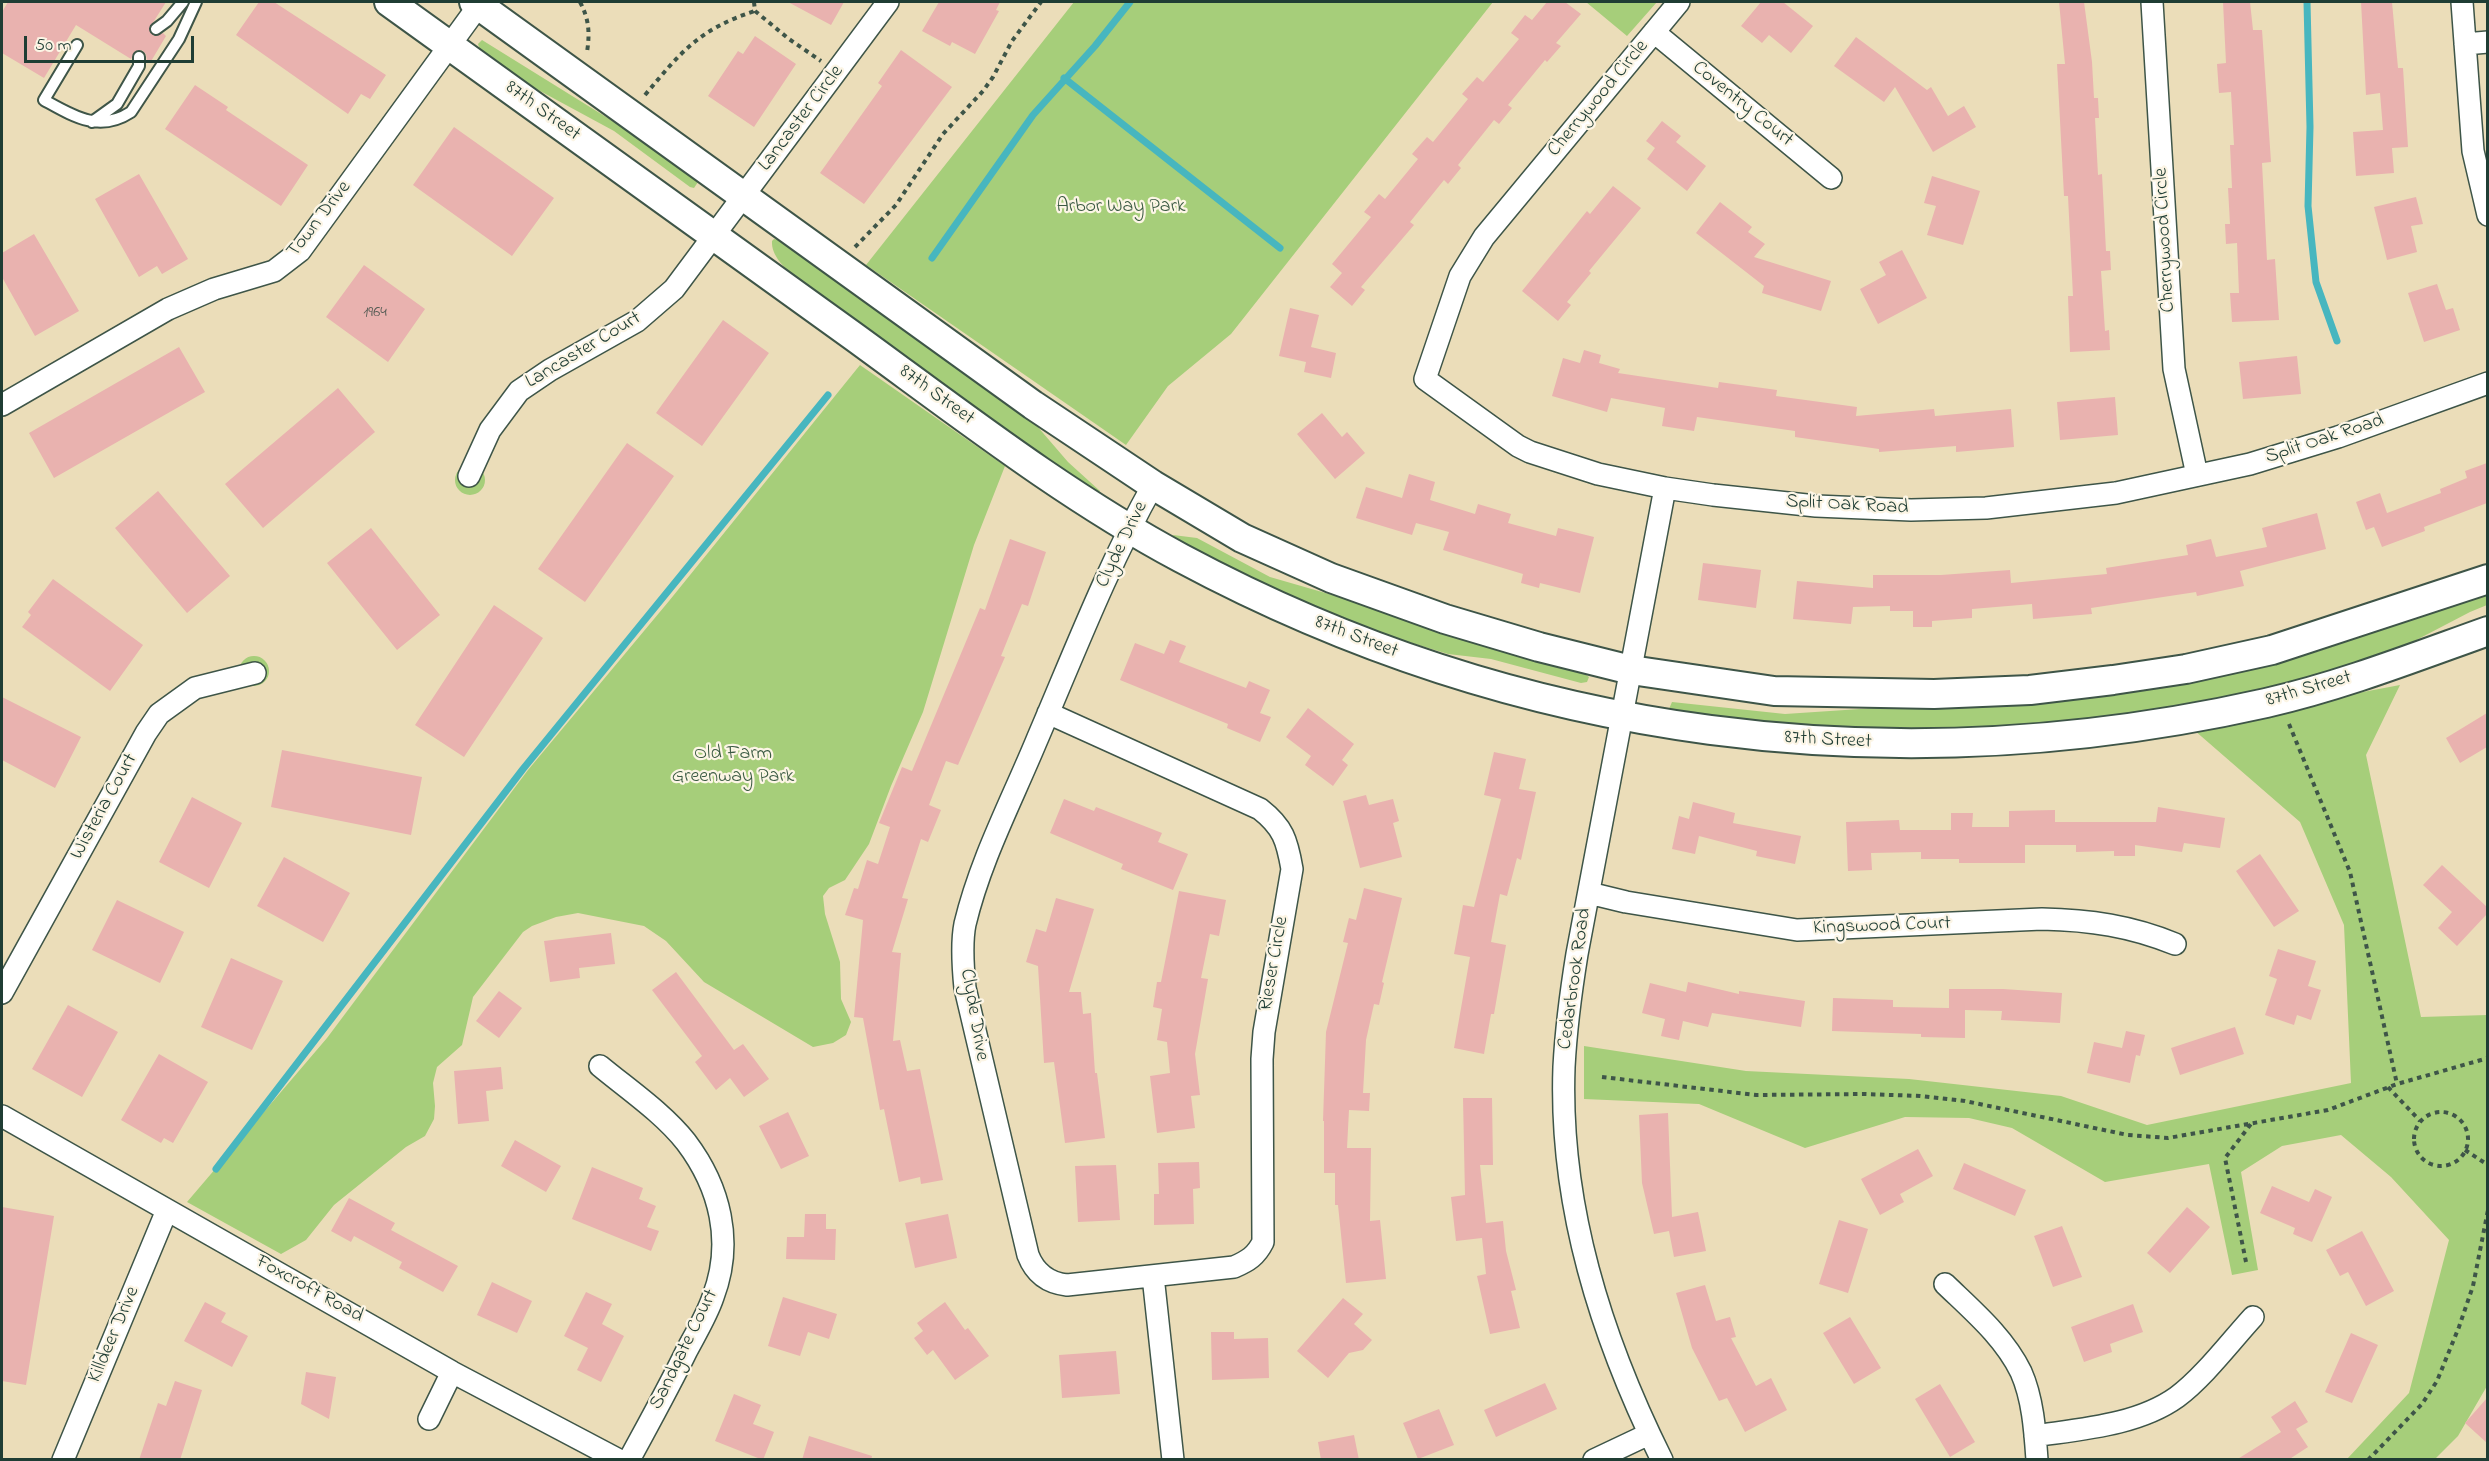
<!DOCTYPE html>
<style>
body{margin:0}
#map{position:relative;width:2489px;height:1461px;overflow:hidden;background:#ebddb9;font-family:"Indie Flower",sans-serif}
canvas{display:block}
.frame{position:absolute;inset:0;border:3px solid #1f3d34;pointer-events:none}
.scale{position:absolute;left:24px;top:36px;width:170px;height:27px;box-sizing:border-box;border:3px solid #1f3d34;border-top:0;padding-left:8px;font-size:18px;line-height:21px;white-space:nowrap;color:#1f3d34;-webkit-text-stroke:4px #fcf5e5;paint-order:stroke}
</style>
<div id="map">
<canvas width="2489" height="1461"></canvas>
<div class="frame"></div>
<div class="scale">50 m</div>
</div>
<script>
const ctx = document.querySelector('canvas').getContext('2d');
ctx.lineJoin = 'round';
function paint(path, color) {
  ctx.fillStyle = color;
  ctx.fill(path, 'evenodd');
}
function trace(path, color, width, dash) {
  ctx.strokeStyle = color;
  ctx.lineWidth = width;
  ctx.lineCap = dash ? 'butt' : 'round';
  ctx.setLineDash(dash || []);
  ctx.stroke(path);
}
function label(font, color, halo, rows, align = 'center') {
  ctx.font = font + ' "Indie Flower",sans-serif';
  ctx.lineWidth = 4.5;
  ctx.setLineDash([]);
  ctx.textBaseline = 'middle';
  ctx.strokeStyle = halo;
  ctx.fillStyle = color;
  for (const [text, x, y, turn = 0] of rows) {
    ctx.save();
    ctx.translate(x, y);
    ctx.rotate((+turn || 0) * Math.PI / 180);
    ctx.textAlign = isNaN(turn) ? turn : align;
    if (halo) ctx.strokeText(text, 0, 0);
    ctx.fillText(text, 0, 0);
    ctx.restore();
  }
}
paint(new Path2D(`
 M1074,2H1493L1231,334L1168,386L1126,445L866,265Z
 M1586,2H1657L1627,36Z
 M482,40L627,130L695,179L698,182L694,188L690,187L614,131L529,85L480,50L478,44Z
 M774,239L780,240L1037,426L1068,462L1100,491L1099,492L1072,477L795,276C784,268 771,255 772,241Z
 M860,365L1005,466L974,545L923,712L891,786L869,844L845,880L829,888L823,896L825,914L840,962L841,999L851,1022L846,1035L833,1043L813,1047L704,982L666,941L644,926L578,913L556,917L532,926L523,932L473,997L462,1045L437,1067L433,1083L435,1106L434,1119L425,1136L406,1147L334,1205L306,1240L281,1254L187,1202L327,1038L528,770L669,601Z
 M455 480a15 15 0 1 1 30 0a15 15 0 1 1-30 0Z
 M1173,535L1197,538L1270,577L1367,605L1486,647L1585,674L1589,677L1587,682L1581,683L1491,659L1448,654L1379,633L1267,587L1174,538Z
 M2487,594V605L2470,612L2401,648L2364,662L2258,690L2106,718L1985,729H1858L1773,724L1680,712L1669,709L1672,702L1785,714L1875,708L2004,705L2113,695L2212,678L2316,652Z
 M239 671a15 15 0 1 1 30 0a15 15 0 1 1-30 0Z
 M2400,685L2366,755L2421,1017L2487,1015V1386L2458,1436L2435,1459H2347L2409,1393L2449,1240L2391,1177L2341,1135L2282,1146L2241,1172L2258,1270L2232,1275L2209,1164L2105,1182L2012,1128L1969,1118L1905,1117L1805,1148L1699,1104L1584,1099V1046L1746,1071L1909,1079L2061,1096L2147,1125L2351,1083L2344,925L2300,822L2194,730L2326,699Z`), '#a6ce7a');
trace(new Path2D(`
 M2307,2L2310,127L2308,206L2316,282L2337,341
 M1064,78L1280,248
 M932,258L1033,115L1095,46L1130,2
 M216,1169L523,769L828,395`), '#47b6bf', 7);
paint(new Path2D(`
 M8,2H166L149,29L154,36L163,33L166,36L150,63L147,61L146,54L142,50L135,51L131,59L76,25L44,78L2,53V12Z
 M259,2H274L386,75L370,99L361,94L348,114L236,35Z
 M788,2H844L831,25Z
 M939,2H1000L996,10L999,11L975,54L952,42L950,46L922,31Z
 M1547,2H1565L1581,14L1556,43L1561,46L1547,62L1545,60L1508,105L1512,108L1499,124L1494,120L1458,165L1461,168L1448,184L1444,180L1410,222L1414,225L1361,287L1365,290L1352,306L1330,287L1342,273L1332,264L1371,217L1364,212L1379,194L1385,199L1418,159L1412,154L1427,137L1433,142L1468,99L1462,94L1477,77L1483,82L1519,39L1511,33L1525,15L1532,20Z
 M1761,2H1783L1813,26L1791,53L1769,35L1762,43L1741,26Z
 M2059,2H2084L2092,62L2094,98H2098L2099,118H2095L2098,175L2102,174L2106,251H2110L2111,270L2101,271L2105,331L2109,330L2110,350L2070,352L2068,296H2073L2068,196H2064L2057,64H2065Z
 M2223,2H2250L2253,30H2262L2271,162L2262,163L2267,260L2275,259L2279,320L2232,322L2230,293H2239L2237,243L2226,244L2225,224H2230L2228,188H2232L2230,145H2234L2231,92L2219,93L2217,64L2226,63Z
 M2361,2H2392L2398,68H2403L2408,147L2392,148L2394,173L2356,176L2353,132L2383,130L2380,93L2366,95Z
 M755,36L796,64L754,127L708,96L738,51L743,54Z
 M1856,37L1927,90L1931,87L1948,116L1964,106L1976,127L1933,152L1895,87L1884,102L1834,66Z
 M901,50L952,87L864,204L820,173L882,86L878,83Z
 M195,85L228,107L226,110L308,165L281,206L165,129Z
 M1662,121L1681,136L1676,142L1706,166L1687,191L1647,159L1655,148L1646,141Z
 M454,127L554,198L512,256L413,185Z
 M139,174L188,259L162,274L157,266L139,277L95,199Z
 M1932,176L1980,191L1963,245L1927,235L1936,206L1924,203Z
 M1613,186L1641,208L1589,271L1591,273L1567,302L1571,305L1558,321L1522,291L1587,211L1590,214Z
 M2416,197L2423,224L2411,226L2417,252L2387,260L2374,207Z
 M1720,202L1752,227L1748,232L1765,244L1754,257L1831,281L1821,311L1762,293L1764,286L1696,233Z
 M34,234L79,311L35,336L2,277V253Z
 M1902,250L1927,298L1878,324L1860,289L1886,275L1879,262Z
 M364,265L425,309L388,362L326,317Z
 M2437,284L2446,310L2453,308L2460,330L2424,342L2408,293Z
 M1290,308L1319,315L1311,347L1336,353L1331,378L1304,372L1306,362L1279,356Z
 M723,320L769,353L702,446L656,413Z
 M179,347L205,392L54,478L29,433Z
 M1584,350L1601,355L1599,363L1620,369L1618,373L1718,388L1719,382L1777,390L1776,396L1857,407L1856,416L1934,409L1935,416L2011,409L2014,447L1956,452V446L1879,452V449L1795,437V431L1697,417L1694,431L1662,426L1665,408L1611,398L1607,412L1552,396L1563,358L1580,363Z
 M2297,356L2301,394L2243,399L2239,362Z
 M338,388L375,432L263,528L225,484Z
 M2115,397L2118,435L2060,440L2057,402Z
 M1322,413L1342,437L1347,432L1365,453L1335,479L1297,434Z
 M627,443L674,476L585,602L538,569Z
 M2487,463V503L2424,527L2425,531L2382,547L2374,527L2366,530L2356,502L2380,493L2387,513L2441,493L2440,489L2467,478L2465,471Z
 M1409,474L1435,482L1430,500L1475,514L1478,504L1511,514L1508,523L1556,536L1558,528L1594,537L1580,593L1540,583L1539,588L1521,583L1523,574L1443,550L1449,532L1416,523L1412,535L1356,518L1366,487L1402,498Z
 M158,491L230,576L187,613L115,528Z
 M2317,513L2326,549L2240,571L2244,586L2197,596L2196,592L2091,608L2092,614L2033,619L2032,604L1972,609V618L1932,621V627H1913V611H1890V606L1853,607L1851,624L1793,619L1797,581L1873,588V575H1941L2010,570L2011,583L2107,574L2106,568L2188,555L2186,545L2211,539L2216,557L2267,547L2262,528Z
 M371,528L440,615L397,650L327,563Z
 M1010,539L1046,552L1028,606L1022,604L1001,656L1005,657L958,765L946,761L929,805L941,810L928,842L921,839L902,898L908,899L892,952L901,953L893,1041L900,1040L907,1071L920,1069L943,1180L921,1184L920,1177L899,1182L884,1109L880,1110L863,1018L854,1017L863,920L845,915L854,888L858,889L867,860L878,864L890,827L879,823L902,767L912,771L980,608L985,610Z
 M1703,563L1761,570L1756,608L1698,600Z
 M53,579L143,645L110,691L22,627L31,615L28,612Z
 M494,605L543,638L464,757L415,725Z
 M1170,640L1186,646L1179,662L1246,688L1249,681L1270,690L1260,713L1271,717L1260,742L1227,728L1228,724L1120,680L1135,643L1164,654Z
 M2,697L81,737L55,788L2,760Z
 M1308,708L1354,744L1342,760L1348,765L1333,786L1305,765L1311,756L1286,737Z
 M2487,713V747L2460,763L2446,738Z
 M282,750L422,777L411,835L271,807Z
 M1494,752L1526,759L1519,789L1536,792L1521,860L1517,858L1507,896L1500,894L1491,942L1506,945L1494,1014H1491L1484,1054L1454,1048L1470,957L1454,954L1463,905L1474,907L1501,799L1484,795Z
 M1366,795L1369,805L1393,799L1399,821L1393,823L1402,857L1360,868L1343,801Z
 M192,797L242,823L209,888L159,862Z
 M1064,799L1094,811L1096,807L1162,833L1158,842L1188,854L1173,890L1121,869L1123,864L1050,833Z
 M1693,802L1735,813L1733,823L1801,836L1795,864L1756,856L1757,851L1699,836L1695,854L1672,849L1679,816L1689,819Z
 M2158,807L2225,818L2220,848L2184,843L2182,852L2135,845V856H2114V851L2076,852V845H2025V863H1959V859H1921V852L1871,853L1872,870L1848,871L1846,822L1899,820L1900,830H1951V813H1973L1972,827H2009V811L2055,810V822H2156Z
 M2260,854L2299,911L2274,927L2236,871Z
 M284,857L350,893L323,942L257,906Z
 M2442,865L2487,907V914L2457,946L2438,928L2452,912L2423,885Z
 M1364,888L1402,898L1382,982L1384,983L1379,1005L1374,1004L1366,1040L1363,1093H1370L1369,1111L1349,1110L1347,1148H1371L1370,1221L1380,1220L1386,1279L1346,1283L1338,1205H1335V1173H1324V1121H1323L1326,1032L1348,943L1343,942L1349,918L1356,920Z
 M1179,891L1226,900L1219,936L1210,934L1201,978L1208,979L1195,1054L1200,1095L1191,1096L1195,1128L1157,1133L1150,1076L1170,1073L1167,1042L1157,1040L1162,1009L1153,1007L1157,982H1161Z
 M1056,898L1094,909L1069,992H1081L1083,1014L1091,1013L1095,1073H1097L1105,1138L1065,1143L1054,1062L1044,1063L1038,966L1026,962L1036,929L1046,932Z
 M117,900L184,932L160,983L92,950Z
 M611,933L615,964L579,968L580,978L550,982L544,941Z
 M2278,949L2316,961L2308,986L2321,990L2311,1020L2297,1015L2294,1025L2265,1015L2277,979L2269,976Z
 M231,958L283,981L252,1050L201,1027Z
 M676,972L734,1050L743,1044L769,1079L744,1097L730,1078L716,1090L695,1062L702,1056L652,990Z
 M1688,982L1739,994V991L1805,1001L1801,1027L1712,1013L1708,1027L1683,1021L1679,1040L1661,1036L1665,1019L1642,1013L1650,983L1686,992Z
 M1949,989H2003L2062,993L2060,1023L2001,1020L2002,1011L1965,1010V1038L1921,1037V1034L1832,1031L1833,998L1893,1000V1007L1949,1008Z
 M499,991L522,1008L499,1038L476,1021Z
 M68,1005L118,1032L82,1097L32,1069Z
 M2235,1027L2244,1054L2180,1075L2171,1048Z
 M2126,1031L2145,1035L2140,1056L2136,1055L2130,1083L2087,1073L2094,1042L2122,1048Z
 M159,1054L208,1082L173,1143L164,1138L161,1143L121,1120Z
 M501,1067L503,1089L486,1091L489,1121L458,1124L454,1071Z
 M1463,1098H1492L1493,1165H1480L1486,1223L1503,1221L1506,1251L1516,1290L1511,1291L1520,1328L1490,1334L1477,1276L1486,1274L1482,1238L1456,1241L1451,1197L1465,1195Z
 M788,1112L809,1156L781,1169L759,1126Z
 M1668,1113L1672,1217L1698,1212L1706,1251L1674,1257L1669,1231L1654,1234L1642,1183L1639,1115Z
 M515,1140L561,1166L546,1192L501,1166Z
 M1918,1149L1933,1176L1900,1194L1904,1202L1880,1215L1861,1179Z
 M1199,1162L1200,1188L1193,1189L1194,1224L1154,1225V1194H1159L1158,1163Z
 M1964,1163L2026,1190L2015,1216L1953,1189Z
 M1116,1165L1120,1220L1078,1222L1075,1166Z
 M592,1167L643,1188L639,1199L656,1206L647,1227L659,1231L651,1251L572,1219Z
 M2272,1186L2309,1202L2315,1189L2332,1197L2312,1242L2293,1234L2295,1228L2260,1213Z
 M349,1198L395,1223L391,1230L458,1266L443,1292L399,1268L402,1262L354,1236L351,1242L331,1231Z
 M2,1207L54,1216L26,1385L2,1381Z
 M2187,1207L2210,1227L2170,1273L2147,1253Z
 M805,1214H826V1229H836L835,1260L786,1259L787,1237H804Z
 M948,1214L957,1258L915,1268L905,1223Z
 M1839,1220L1868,1229L1848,1293L1819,1284Z
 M2062,1226L2082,1277L2053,1287L2034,1236Z
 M2362,1231L2394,1291L2366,1306L2348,1272L2340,1276L2326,1250Z
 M492,1282L532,1301L517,1333L477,1315Z
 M1705,1285L1716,1321L1730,1317L1736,1337L1731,1338L1756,1386L1771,1378L1787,1410L1745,1432L1727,1398L1719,1401L1692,1348L1676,1293Z
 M586,1292L612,1304L602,1324L624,1336L601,1382L577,1370L588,1348L564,1336Z
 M783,1297L837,1314L829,1339L808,1332L800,1356L768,1346Z
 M1343,1298L1363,1314L1354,1324L1372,1340L1363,1350L1349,1353L1328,1378L1297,1351Z
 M205,1302L226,1313L221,1322L248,1336L232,1367L184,1341Z
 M945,1302L965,1330L968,1328L989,1356L955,1380L933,1350L927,1355L914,1338L923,1331L917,1323Z
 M2133,1304L2143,1332L2110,1344L2112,1352L2084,1362L2071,1327Z
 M1850,1317L1881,1368L1854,1384L1823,1333Z
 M1211,1332H1234V1339L1268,1338L1269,1378L1212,1380Z
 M2351,1333L2378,1345L2352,1403L2325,1392Z
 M1116,1351L1120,1394L1062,1398L1059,1355Z
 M306,1372L336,1377L329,1419L301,1404Z
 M175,1381L202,1390L180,1460H139L158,1403L166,1406Z
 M1545,1383L1557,1409L1496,1437L1484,1410Z
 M1940,1384L1975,1442L1950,1457L1915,1399Z
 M734,1394L761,1405L753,1424L774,1432L763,1460L715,1441Z
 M2487,1398V1443L2465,1423Z
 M2295,1401L2308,1422L2296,1429L2308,1447L2288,1460H2236L2281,1432L2271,1417Z
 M1439,1409L1454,1445L1418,1459L1403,1423Z
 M1354,1435L1359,1460H1321L1318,1442Z
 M809,1436L872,1456L871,1460H802Z`), '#e9b2af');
const lane = new Path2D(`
 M156,29L167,21L183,2
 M77,45L44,100C73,116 99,133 131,112L179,39L196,2
 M92,122L117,104L139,66V57`);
const street = new Path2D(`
 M1679,2L1484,237L1460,276L1425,379L1518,446L1530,452L1598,474L1665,488L1713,495L1816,506L1911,510L1986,508L2116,493L2250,464L2338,437L2488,383
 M2152,2L2174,369L2197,475
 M2462,2L2473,151L2488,215
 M1654,32L1831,178
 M2465,44L2488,42
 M2,405L168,309L214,289L274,271L300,251L479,5
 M469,476L490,430L519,391L550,370L637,321L674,289L888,2
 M1048,713L1260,809C1283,827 1287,840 1292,869L1264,1032L1262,1059L1263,1242C1256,1256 1248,1261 1234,1267L1067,1285C1048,1283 1035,1273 1028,1255L965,988C963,968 961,944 965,924C980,861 1011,802 1036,742C1073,656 1107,567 1153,485
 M1589,893L1626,902L1797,930L2042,919C2090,920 2131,926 2175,944
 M2,993L146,733L159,714L195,688L255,673
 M600,1066C629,1090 663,1113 686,1142C720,1187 734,1242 713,1297C707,1315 696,1333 687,1350C669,1387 649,1423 629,1460
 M2,1116L452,1372L619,1460
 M1153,1276L1173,1460
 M1945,1284C1973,1311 2004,1337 2021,1372C2033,1399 2035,1431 2037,1460
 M429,1419L452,1372
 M2035,1436C2082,1429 2138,1425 2177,1397C2203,1378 2231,1341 2253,1317
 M63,1460L167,1210
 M1594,1460L1649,1434
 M1662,1460C1601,1337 1559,1205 1564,1067C1566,1029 1571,991 1577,954L1665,488`);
const secondary = new Path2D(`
 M389,2C543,114 698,225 853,336C959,413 1065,496 1181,558C1519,739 1892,787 2266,703C2341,686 2415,657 2488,631
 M474,2L1033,405L1153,485L1242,538L1331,578L1445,619L1539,647L1631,670L1774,691L1934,694L2030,690L2113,680L2186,669L2272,650L2488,579`);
trace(lane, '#3e5548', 14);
trace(street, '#3e5548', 24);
trace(secondary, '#3e5548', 32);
trace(new Path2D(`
 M580,2C589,19 590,33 587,52
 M754,2L755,11L789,39L821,61
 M645,95C681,52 699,29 755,11
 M855,247L896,205L943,134L983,91L993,77L1012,41L1041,2
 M2289,724L2350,872L2397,1084
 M1602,1077L1756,1095L1864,1094L1920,1096L1965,1101L2128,1135L2168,1138L2328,1110L2397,1084L2488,1058
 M2388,1087L2420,1121
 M2414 1139a27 27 0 1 1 54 0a27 27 0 1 1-54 0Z
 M2465,1150L2488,1165
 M2246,1262L2225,1158L2251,1124
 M2368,1460L2422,1404L2437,1381L2459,1327L2473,1286L2488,1210`), '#3e5548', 4, [4.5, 4.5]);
trace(lane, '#fff', 10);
trace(street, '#fff', 21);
trace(secondary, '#fff', 28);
label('16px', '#525a53', null, [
 ["1964",375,313]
]);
label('20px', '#1f3d34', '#fcf5e5', [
 ["Cherrywood Circle",1599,99,-50],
 ["Coventry Court",1742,105,39],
 ["87th Street",542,112,36],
 ["Lancaster Circle",802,119,-53],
 ["Town Drive",320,220,-52],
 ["Cherrywood Circle",2166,240,-93],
 ["Lancaster Court",584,351,-31],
 ["87th Street",936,396,36],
 ["Split Oak Road",2325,440,-18],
 ["Split Oak Road",1847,506,3],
 ["Clyde Drive",1123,545,-64],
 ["87th Street",1356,638,21],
 ["87th Street",2309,690,-16],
 ["87th Street",1828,741,3],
 ["Wisteria Court",105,807,-61],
 ["Kingswood Court",1882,927,-2],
 ["Rieser Circle",1275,964,-80],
 ["Cedarbrook Road",1576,979,-82],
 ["Clyde Drive",973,1015,80],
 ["Foxcroft Road",309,1290,29],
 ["Killdeer Drive",115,1335,-67],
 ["Sandgate Court",685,1350,-64]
]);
label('20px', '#3a5a42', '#fcf5e5', [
 ["Arbor Way Park",1121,208],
 ["Old Farm",733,755],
 ["Greenway Park",733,778]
]);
</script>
